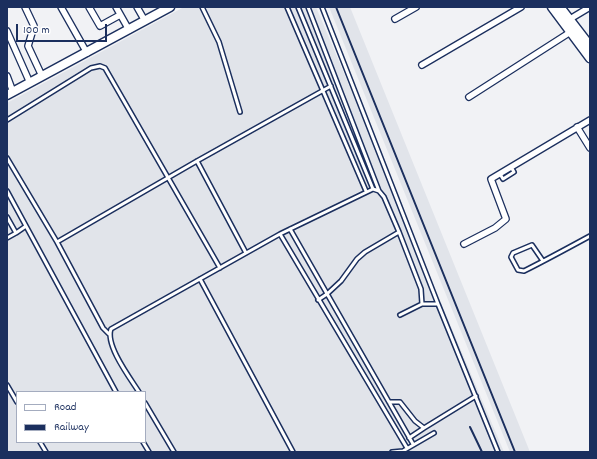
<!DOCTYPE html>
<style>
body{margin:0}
#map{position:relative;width:597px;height:459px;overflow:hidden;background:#f1f2f5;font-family:Dekko,sans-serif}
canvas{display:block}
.frame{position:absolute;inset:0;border:8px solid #1b2f5e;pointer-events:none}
.legend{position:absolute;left:16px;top:391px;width:130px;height:52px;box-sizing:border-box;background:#fff;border:1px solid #a4acbf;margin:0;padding:5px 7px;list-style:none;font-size:12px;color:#1b2f5e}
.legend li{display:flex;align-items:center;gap:8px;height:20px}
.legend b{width:20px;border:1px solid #a4acbf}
.scale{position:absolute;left:16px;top:24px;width:91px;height:18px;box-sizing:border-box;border:2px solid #1b2f5e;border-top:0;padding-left:5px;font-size:12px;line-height:14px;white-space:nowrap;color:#1b2f5e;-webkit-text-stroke:3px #fff;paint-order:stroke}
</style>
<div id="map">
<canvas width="597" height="459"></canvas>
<div class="frame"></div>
<ul class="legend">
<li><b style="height:5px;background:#fff"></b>Road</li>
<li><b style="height:5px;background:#1b2f5e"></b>Railway</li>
</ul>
<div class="scale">100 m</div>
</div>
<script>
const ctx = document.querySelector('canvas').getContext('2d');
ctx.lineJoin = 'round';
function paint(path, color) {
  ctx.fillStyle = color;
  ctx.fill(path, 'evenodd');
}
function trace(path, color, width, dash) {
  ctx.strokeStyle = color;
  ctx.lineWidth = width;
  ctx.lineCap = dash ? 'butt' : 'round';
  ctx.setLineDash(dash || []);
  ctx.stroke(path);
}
paint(new Path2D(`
 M184,7H316L504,452H7V103ZM17,392H145V442H17Z
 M329,7H350L530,452H510Z`), '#e1e4ea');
const lane = new Path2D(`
 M202,7L219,42L240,112
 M287,7L366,191
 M298,7L373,189
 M308,7L379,191
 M322,7L438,304
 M7,120L91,68L100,66L105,68L220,268
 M7,158L57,242L197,161L331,86
 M197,161L246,253
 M500,174L503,179L514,172L511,167
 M7,191L116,392
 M7,217L16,233L26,226
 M290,229L413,444
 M280,234L407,448
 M7,238L16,233
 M57,242L103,328L109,334
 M543,261L532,245L513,253L511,257L518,270L524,271C546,260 568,248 590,236
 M200,279L293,452
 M318,300L327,294L341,281L357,259L365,252L399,232
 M400,315L422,304
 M7,385L17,402
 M139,392C130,378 105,345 111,329L280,234L373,189L379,191L384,197L399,232L421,289L422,304H438L498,452
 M389,402H400L415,421L424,428L476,396
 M145,403L174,452
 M409,438L424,428
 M40,442L46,452
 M143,442L149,452
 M392,452L403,451L434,433`);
const street = new Path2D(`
 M25,7L34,26L28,46L42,76
 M61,7L87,53
 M89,7L100,26L120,15
 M116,7L129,30
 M137,7L145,21
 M395,19L416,7
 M570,19L590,7
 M7,31L30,83
 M422,65L521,7
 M7,76L13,92
 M469,97L572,31
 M577,127L590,148
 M464,244L495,228L506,219L491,179L590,120`);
const secondary = new Path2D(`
 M552,7L590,58
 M560,7L590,46
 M7,95L170,7`);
trace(lane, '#1b2f5e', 6);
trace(street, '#1b2f5e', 8);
trace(secondary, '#1b2f5e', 11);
trace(lane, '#fff', 3);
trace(street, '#fff', 5.5);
trace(secondary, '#fff', 8);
trace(new Path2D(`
 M336,7L515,452
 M470,427L482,452`), '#1b2f5e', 2);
</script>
